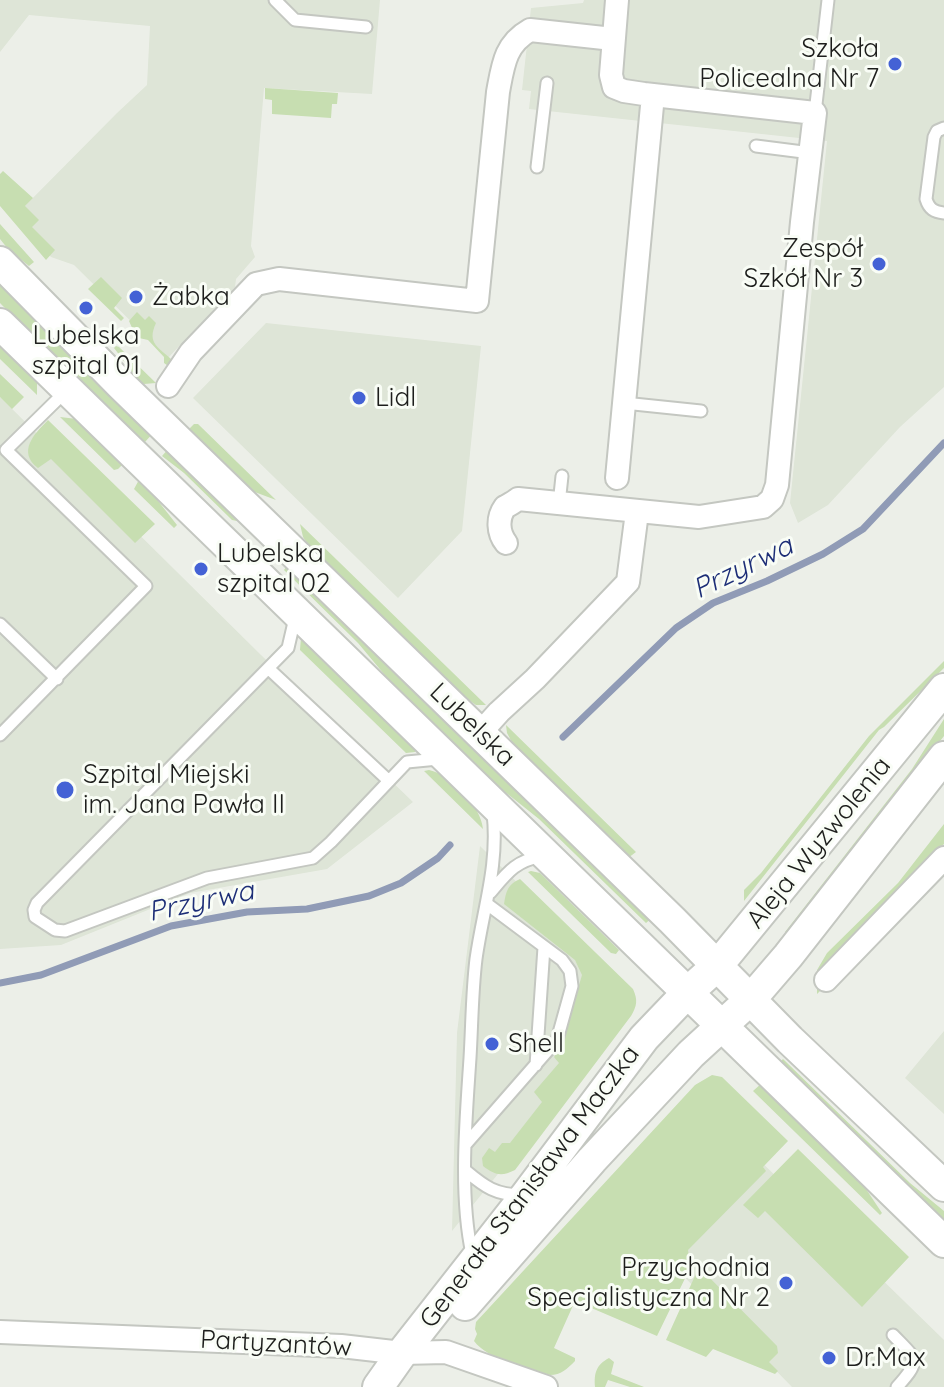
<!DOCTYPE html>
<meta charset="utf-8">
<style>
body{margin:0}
canvas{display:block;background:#ecefe8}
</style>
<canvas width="944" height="1387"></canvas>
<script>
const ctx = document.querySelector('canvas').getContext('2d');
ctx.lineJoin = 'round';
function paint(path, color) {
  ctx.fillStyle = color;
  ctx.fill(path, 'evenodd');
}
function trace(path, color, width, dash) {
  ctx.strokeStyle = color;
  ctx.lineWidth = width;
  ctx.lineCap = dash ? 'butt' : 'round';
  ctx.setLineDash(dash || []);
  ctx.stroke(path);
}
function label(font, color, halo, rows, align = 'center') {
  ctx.font = font + ' Quicksand,sans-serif';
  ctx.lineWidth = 6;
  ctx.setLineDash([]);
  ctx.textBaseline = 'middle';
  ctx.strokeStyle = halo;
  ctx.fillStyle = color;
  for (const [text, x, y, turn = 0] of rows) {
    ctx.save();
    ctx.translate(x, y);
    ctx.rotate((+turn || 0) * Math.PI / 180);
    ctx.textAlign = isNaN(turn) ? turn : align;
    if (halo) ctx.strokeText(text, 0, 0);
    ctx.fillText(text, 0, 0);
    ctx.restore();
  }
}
paint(new Path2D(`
 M0,0H380L372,94L264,88L251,246L255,257L236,279L235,287L168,358L74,265L51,257L14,217L117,113L147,85L150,26L29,15L0,52Z
 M584,0H944V387L900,427L828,505L798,523L790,503L827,141L529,109L531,91L522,90L531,8L583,3Z
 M266,323L481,346L462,531L398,598L193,398Z
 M0,397L261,655L413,802L327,869L190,893L61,945L0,949Z
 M480,846L589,953L583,1021L539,1123L452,1231L457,1033Z
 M944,1031V1114L905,1078Z
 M748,1149L944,1340V1387H792L657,1249Z`), '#dee5d7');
paint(new Path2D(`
 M265,88L338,93L337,104H332L331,118L272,114V100L265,99Z
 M3,171L33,198L25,206L39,220L32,227L55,250L46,260L0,206V174Z
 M0,224L34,262L29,266L8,249L0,239Z
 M101,277L122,298L114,308L124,318L121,321L88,289Z
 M0,279L154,432L145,442L100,406L0,303Z
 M137,312L145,320L149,316L156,323C146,344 160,348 171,359V368L164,363V357L148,340L139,338L138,331L133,330L129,321Z
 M0,344L37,379V395L0,359Z
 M116,346L119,347L156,383L144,384L139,381L114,348Z
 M0,374L24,397L12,409L0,397Z
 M60,417L77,419L123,464L118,469L114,470Z
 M48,420L155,524L135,543L51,459L38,468C17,452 34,434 48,420Z
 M194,424H198L276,500L252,491L189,429Z
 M170,447L239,517L237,521L232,520L184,473L162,456Z
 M140,478L177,525L174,528L134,489Z
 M300,524L486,705H476L464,697L309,546L303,537Z
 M287,566L653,917L646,923L539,819L460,756L425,723L358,643L284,570Z
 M301,637L416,749L415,752L406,753L300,650Z
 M944,661V668L884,727L879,730L744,901V890L761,873L869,736Z
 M944,719V736L789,934L785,932L912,769Z
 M506,725L636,852L628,858L514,746L507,733Z
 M429,770C452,775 481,806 483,829L424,771Z
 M944,824V844L824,964L821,970L822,989L817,994V970L827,953L898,883Z
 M531,871L540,873L619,950L616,954L611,953L528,872Z
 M520,879L633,989C638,1000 637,1006 631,1016L515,1170C501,1177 495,1175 483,1166L482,1158L489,1148L495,1152L502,1143H510L542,1102L534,1092L559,1063L554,1057L561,1047L582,975L575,960L504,904C506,891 508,884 520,879Z
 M783,1059L910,1183L944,1211V1227L778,1064Z
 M712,1075L722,1077L788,1141L763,1167L766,1171L688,1250L689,1257L693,1262L657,1336L575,1301L554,1348L575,1358V1361C567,1369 561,1375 550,1375C527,1367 488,1360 474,1341L477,1334L475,1329L476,1322L695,1085Z
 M762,1083L858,1177L882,1213L880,1215L753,1091Z
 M798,1149L909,1257L862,1307L765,1211L758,1218L743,1205Z
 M699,1267L777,1346L778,1353L769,1362L778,1371L775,1374L713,1349L706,1357L666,1340Z
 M609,1358L614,1362L611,1374L644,1387H630L608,1380L605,1387H595C594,1373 596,1365 609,1358Z`), '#c7deb1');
trace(new Path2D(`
 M563,737L676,628L713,603L767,581L823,554L863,529L944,443
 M0,983L41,975L171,926L247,912L307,909L369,896L401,883L438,858L450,845`), '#909bb6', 7);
const service = new Path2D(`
 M275,0L295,20L366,27
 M815,113L828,0
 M944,128L937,131L934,137L926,199C929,209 934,212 944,213
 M756,146L811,153
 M537,167L547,83
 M624,403L701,411
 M559,504L562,476
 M295,618L288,648L37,903L34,910L35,917L55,930L65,931L207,878L313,858L331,842L407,762L438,759
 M0,624L57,679
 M269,669L389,781
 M0,735L146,586L6,450L65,392
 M490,893C507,873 515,861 542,856
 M536,1065L544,947
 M466,1144L557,1040L572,986L570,971L562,960L487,904
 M466,1171C485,1187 496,1195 522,1195
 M472,1254C459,1194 466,1119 470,1058C472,1025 472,992 476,959C483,909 499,865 493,813
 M893,1335C917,1360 922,1359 897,1387`);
const minor = new Path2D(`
 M168,386L191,352L256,284L279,279L477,301L498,92C503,65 505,44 530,30L613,39
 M617,478L653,95
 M506,543C498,533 497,518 505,507C506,507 517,500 518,499L699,517L763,507L772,499L777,485L802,222L815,113L644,94L624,91L614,87L611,75L617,0
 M480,733L499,712L535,679L628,582L637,512
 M826,980L944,858
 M0,1332L341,1346L402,1353L446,1352L546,1387`);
const secondary = new Path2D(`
 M0,262L121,385L672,920L790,1040L944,1186
 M0,324L944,1242
 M465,1305L592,1160L691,1054L751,999L788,956L944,757
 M378,1387L402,1353L526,1195L644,1038L688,992L718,965L944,689`);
trace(service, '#c4c7c1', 15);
trace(minor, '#c4c7c1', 26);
trace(secondary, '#c4c7c1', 34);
trace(service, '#fff', 11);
trace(minor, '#fff', 22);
trace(secondary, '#fff', 30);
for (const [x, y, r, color] of [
 [895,64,8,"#4462d5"],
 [879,264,8,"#4462d5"],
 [136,297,8,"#4462d5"],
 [86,308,8,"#4462d5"],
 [359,398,8,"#4462d5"],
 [201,569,8,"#4462d5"],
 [65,790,10,"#4462d5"],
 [492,1044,8,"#4462d5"],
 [786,1283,8,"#4462d5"],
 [829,1358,8,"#4462d5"]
]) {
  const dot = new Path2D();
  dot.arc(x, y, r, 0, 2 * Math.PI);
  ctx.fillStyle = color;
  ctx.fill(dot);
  trace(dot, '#f9fdf6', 3);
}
label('26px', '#1d1e1c', '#f9fdf6', [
 ["Szkoła",879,49,"right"],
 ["Policealna Nr 7",879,79,"right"],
 ["Zespół",863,249,"right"],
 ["Szkół Nr 3",863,279,"right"],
 ["Żabka",152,297],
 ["Lubelska",86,336,"center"],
 ["szpital 01",86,366,"center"],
 ["Lidl",375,398],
 ["Lubelska",217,554],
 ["szpital 02",217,584],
 ["Szpital Miejski",83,775],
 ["im. Jana Pawła II",83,805],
 ["Shell",508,1044],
 ["Przychodnia",770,1268,"right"],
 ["Specjalistyczna Nr 2",770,1298,"right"],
 ["Dr.Max",845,1358]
], 'left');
label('26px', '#1d1e1c', '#f9fdf6', [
 ["Lubelska",472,725,44],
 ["Aleja Wyzwolenia",819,843,-51],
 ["Generała Stanisława Maczka",530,1187,-53],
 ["Partyzantów",276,1344,3]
]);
label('italic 28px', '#1d2e77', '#f9fdf6', [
 ["Przyrwa",743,568,-26],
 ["Przyrwa",201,902,-12]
]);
</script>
